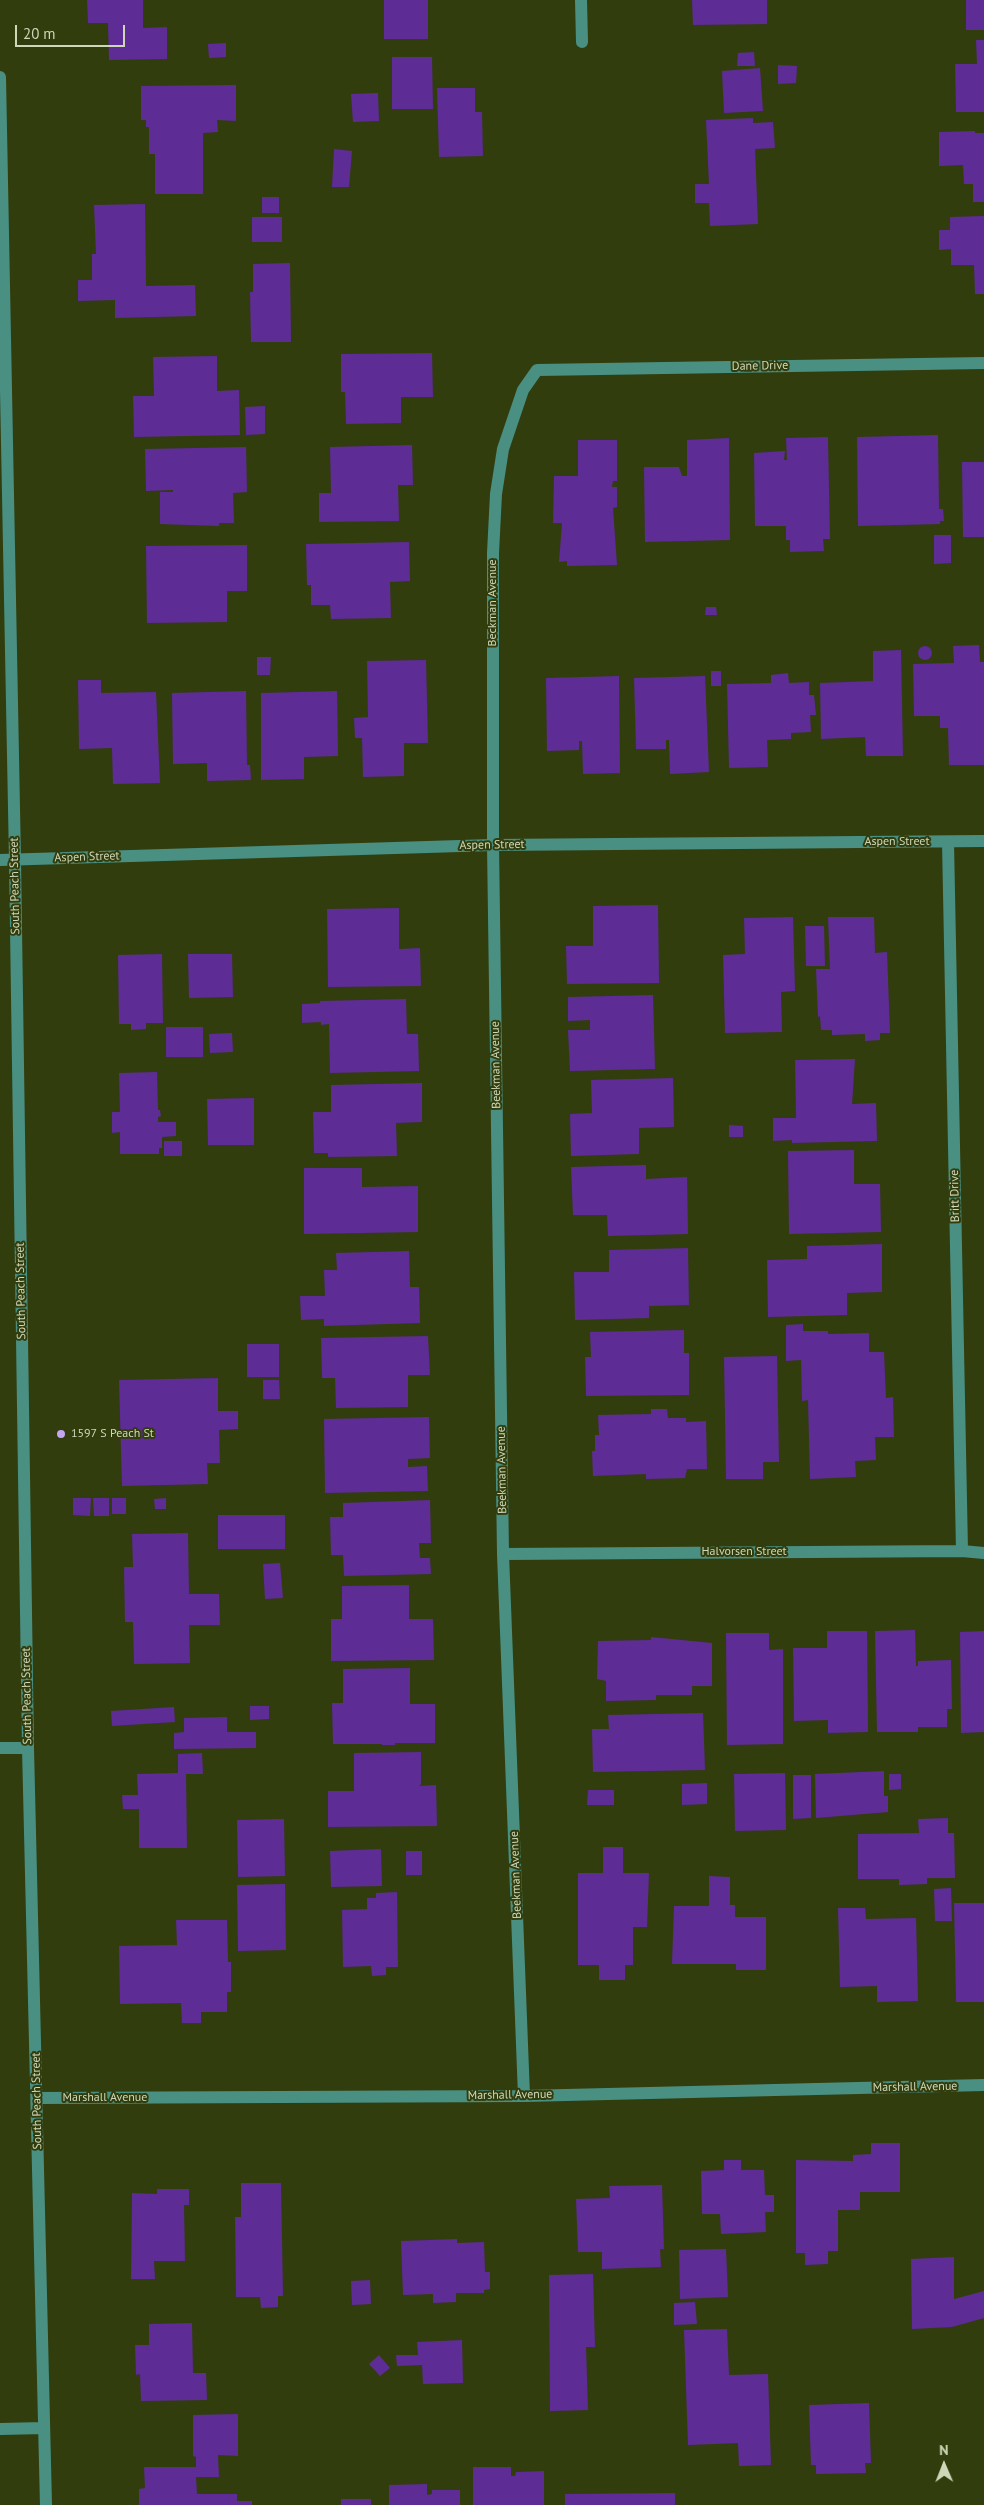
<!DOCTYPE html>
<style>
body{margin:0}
#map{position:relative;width:984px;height:2505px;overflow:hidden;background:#323d0e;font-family:"PT Sans",sans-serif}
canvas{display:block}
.north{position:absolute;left:919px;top:2440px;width:50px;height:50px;-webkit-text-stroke:4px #323d0e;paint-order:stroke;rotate:359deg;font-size:14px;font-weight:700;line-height:20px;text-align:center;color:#ced7b8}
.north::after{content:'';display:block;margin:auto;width:18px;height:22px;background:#ced7b8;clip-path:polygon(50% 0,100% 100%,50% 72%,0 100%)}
.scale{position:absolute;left:15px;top:25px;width:110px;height:22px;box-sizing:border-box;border:2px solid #ced7b8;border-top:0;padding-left:6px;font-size:15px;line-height:18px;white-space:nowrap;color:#ced7b8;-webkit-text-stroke:4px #323d0e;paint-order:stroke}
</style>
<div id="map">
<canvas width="984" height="2505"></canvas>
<div class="north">N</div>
<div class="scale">20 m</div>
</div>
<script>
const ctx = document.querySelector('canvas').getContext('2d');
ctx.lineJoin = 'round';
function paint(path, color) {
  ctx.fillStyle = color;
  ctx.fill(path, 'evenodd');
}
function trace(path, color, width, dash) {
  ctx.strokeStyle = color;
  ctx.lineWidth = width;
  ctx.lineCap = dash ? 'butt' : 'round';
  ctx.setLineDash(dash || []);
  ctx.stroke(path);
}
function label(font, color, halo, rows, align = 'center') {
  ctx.font = font + ' "PT Sans",sans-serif';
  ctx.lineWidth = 4;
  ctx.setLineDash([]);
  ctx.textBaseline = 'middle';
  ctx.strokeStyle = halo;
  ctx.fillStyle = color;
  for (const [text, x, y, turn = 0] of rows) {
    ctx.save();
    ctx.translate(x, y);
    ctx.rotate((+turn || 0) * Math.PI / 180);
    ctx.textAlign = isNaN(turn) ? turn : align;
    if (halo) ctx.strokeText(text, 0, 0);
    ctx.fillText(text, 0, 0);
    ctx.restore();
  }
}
paint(new Path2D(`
 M87,0H143V28L167,27V59L109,60L108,23H88Z
 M384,0H428V39H384Z
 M692,0H767V24L693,25Z
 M966,0H984V30H966Z
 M976,40H984V112H956L955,64H977Z
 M226,43V57L209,58L208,44Z
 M754,52L755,66H737L738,53Z
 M392,57H432L433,109H392Z
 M778,65L797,66L796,83L778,84Z
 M760,68L763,111L724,113L722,71Z
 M236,85V121L217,120L218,132L203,133V194H155V154H149V127H146V120H141V86Z
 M437,88H475V112H482L483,156L439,157Z
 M378,93L379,121L353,122L351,94Z
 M753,118V123L773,122L775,148L755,149L758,224L710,226L709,203H695V184H709L706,120Z
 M975,131V133H984V202H973V184H964L963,165L939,166V132Z
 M334,149L352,151L349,187H332Z
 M262,197H279V213H262Z
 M145,204L146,286L195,285L196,316L115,318V300L78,301V280H92V254H96L94,205Z
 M984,216V294H975L974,265H951V249L939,250V230H950V217Z
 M252,217H282V242H252Z
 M290,263L291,342H251L250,292H253V264Z
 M432,353L433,397H401V423L346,424L345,392H341V354Z
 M217,356V391L239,390L240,435L134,437L133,396H154L153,357Z
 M265,406V434L246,435L245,407Z
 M938,435L939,509H943L944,521H940V524L858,526L857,437Z
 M828,437L830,539H823L824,551L790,552V540H786V526H755L754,453L785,451L784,460H787L786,438Z
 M729,438L730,540L645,542L644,467H679L682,476H687V440Z
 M578,440H617V481H613L612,487H617V507L613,508L617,565L567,566V561L559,562L562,523H553L554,476H578Z
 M412,445L413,485H398L399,521L319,522V493H331L330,447Z
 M246,447L247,492L233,493L234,523H219V526L160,524V492H173V490L146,491L145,449Z
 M962,462H984V537H963Z
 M934,535H951V563L934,564Z
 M409,542L410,581L390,582L391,618L331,619L330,605H311V585H307L306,544Z
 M247,545V591H227V622L147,623L146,546Z
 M706,607H716L717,615H705Z
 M979,645L980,662H984V765H949L948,728H940V716H914L913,664L954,663L953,646Z
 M918 653a7 7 0 1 1 14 0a7 7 0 1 1-14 0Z
 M901,650L903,756H866L865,737L821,739L820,683L873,681V651Z
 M257,657H271L270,675H257Z
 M426,660L428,743H404V776L363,777L362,738H355L354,718L368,717L367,661Z
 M711,671H721V686H711Z
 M788,673L789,683L809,682V695H814L816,715H810L811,732L791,733V739L767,740L768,767L729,768L727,684L771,683V675Z
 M619,676L620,773L583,774L582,741H579V750L547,751L546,678Z
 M705,676L709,772L670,774L669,740H666V749H636L634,678Z
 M78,680H101V693L156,692L160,783L113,784L112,748L79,749Z
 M246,691L247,765H250L251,780L207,781V763L173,764L172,693Z
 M337,691L338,756L304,757V779L261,780V693Z
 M658,905L659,983L567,984L566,946H593V906Z
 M399,908V949L420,948L421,986L328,987L327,909Z
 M793,917L795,991L781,992L782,1032L725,1033L723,955L745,954L744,918Z
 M828,917H874L875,953L887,952L890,1033H880V1040L865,1041V1034L832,1035V1030H821L820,1016L818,1017L816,969H830Z
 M805,926H824L825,966H806Z
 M162,954L163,1023H146V1029L131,1030V1024H119L118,955Z
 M188,954H232L233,997L189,998Z
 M653,995L655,1069L570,1071L568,1030H590V1020L568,1021V997Z
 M406,999L407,1034H418L419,1071L330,1073L329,1024L321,1025V1022L302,1023V1004L320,1003V1001Z
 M166,1027H203V1057H166Z
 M232,1033L233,1052L210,1053L209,1034Z
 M855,1059L852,1104L876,1103L877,1141L792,1143V1140L773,1141V1118H796L795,1060Z
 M157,1072L158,1110H160L161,1116L158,1117V1122H176V1136L162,1137V1148H159V1154H120V1132L112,1133V1112H120L119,1073Z
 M673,1078L674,1127L639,1128V1154L571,1156L570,1114L592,1113L591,1080Z
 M422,1083V1122L396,1123L397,1156L328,1157V1153H314L313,1112H331V1085Z
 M254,1098V1145H208L207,1099Z
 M729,1125L743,1126V1137H729Z
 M164,1141H182V1156H164Z
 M854,1150V1184H880L881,1232L789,1234L788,1151Z
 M646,1165V1179L687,1177L688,1234L608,1236L607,1215H573L571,1167Z
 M304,1168H362V1187L418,1186V1232L304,1234Z
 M882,1244V1292L847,1293V1315L768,1317L767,1260L807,1259V1246Z
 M688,1248L689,1305L649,1306V1318L575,1320L574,1272H609V1250Z
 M409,1251L410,1287H419L420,1323L324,1326V1319L301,1320L300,1296H325L324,1270H337L336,1253Z
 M803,1324V1331H828V1334L869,1333V1352H884L886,1398L893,1397L894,1437H875L876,1460L855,1461L856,1477L810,1479L808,1400L802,1401L801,1360L786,1361V1325Z
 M684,1330V1353H689V1395L586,1396L585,1357H591L590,1332Z
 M428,1336L430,1375H408V1407L336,1408L335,1378H322L321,1338Z
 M247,1344H279V1377H247Z
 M777,1356L779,1462H763V1479H726L724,1357Z
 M218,1378V1411H238V1429L219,1430L220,1463H207L208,1484L122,1486L119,1380Z
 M263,1380H279L280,1399H263Z
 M651,1409H667L668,1418H686V1422L706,1421L707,1469H687L685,1478L646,1479V1474L593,1476L592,1451H595V1435H599L598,1415L651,1414Z
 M429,1417L430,1458L408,1459V1467L427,1466L428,1491L325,1493L324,1419Z
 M73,1498H91L90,1516L73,1515Z
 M93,1498H109V1516H94Z
 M112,1498H126V1514H112Z
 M166,1498V1509H155L154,1499Z
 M430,1500L431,1543H419L420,1558H430L431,1574L344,1576L343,1555H331L330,1517H343V1503Z
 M218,1515H285V1549H218Z
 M188,1533L189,1594H219L220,1625H189L190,1663L134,1664L133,1622H125L124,1567H133L132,1534Z
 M280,1563L283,1598L265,1599L263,1564Z
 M409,1585V1619H433L434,1660L331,1661V1619H342V1586Z
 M915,1630L916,1666H918V1661L951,1660L952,1709H947V1727H918V1732H877L875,1631Z
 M827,1631H867L868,1732L828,1733V1720L794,1721L793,1648H827Z
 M984,1631V1732L961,1733L960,1632Z
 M726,1633H769V1650L783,1649V1744L727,1745Z
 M651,1637L712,1643V1686H692V1695H656V1700L606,1701V1681L597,1679L598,1641L651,1640Z
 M410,1668V1704H435V1743H395V1745H382V1744H333L332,1703H343V1669Z
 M250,1706H269V1719L250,1720Z
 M174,1707L175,1722L112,1726L111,1711Z
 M703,1713L705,1770L593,1772L592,1729H609L608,1715Z
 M227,1717V1732H256V1748L174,1749V1733L184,1732V1718Z
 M421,1752V1784L419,1786L436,1785L437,1826L328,1827V1791H354V1753Z
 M202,1753L203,1774H186L187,1848H139V1809H123L122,1795H138L137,1774L178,1773V1754Z
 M884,1771V1796H888V1812L816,1818L815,1774Z
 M785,1773L786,1830L735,1831L734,1774Z
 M889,1774H901V1789L889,1790Z
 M793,1775H811V1818L793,1819Z
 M707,1783V1804L682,1805V1784Z
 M588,1790H614V1805H587Z
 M948,1818V1833H954L955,1878H927V1884L899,1885V1879H858V1834L919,1833L918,1819Z
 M284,1819L285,1876L238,1877L237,1820Z
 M603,1847H623V1873H649L647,1927H633V1965H625V1980H599V1965H578V1873H603Z
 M381,1849L382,1886L331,1887L330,1851Z
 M406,1851H422V1875H406Z
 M709,1876L730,1877V1905H735V1917H766V1970H736V1964H672L674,1906H709Z
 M285,1884L286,1950L238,1951L237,1885Z
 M951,1888L952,1921H935L934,1889Z
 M397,1892L398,1967H386V1975L372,1976L371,1966L343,1967L342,1910L367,1909V1898H376V1893Z
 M954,1903H984V2002H956Z
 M838,1908H865L866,1919L916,1918L918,2001L877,2002V1986L840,1987Z
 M176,1920H227L228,1962H231V1992H227V2012H201V2023H182L181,2003L120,2004L119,1946L177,1945Z
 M871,2143H900V2192H860V2210H838V2251H828V2264L805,2265V2253H796V2160L853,2161V2155L871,2154Z
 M724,2160H741V2170H764L765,2195H774V2212H765L766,2232L721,2234L720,2214H702L701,2171L724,2170Z
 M241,2183H281L283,2296H278V2307L261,2308L260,2297H236L235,2217H241Z
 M662,2185L664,2249H660L661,2267L602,2269V2252H578L576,2199L610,2198L609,2186Z
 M157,2189H189V2205H184L185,2261H154L155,2279H131L132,2193L157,2194Z
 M457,2239V2243L484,2242L485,2272H490V2289L484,2290V2293H456V2302L433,2303V2294L403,2295L401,2241Z
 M726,2249L728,2297L680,2299L679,2250Z
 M954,2257V2299L984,2291V2318L952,2327L912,2329L911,2259Z
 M593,2274L595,2347H586L588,2410L550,2411L549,2275Z
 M370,2280L371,2304L352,2305L351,2281Z
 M695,2302L697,2324L674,2325V2303Z
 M192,2323L193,2373H206L207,2400L141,2401L140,2374L136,2375L135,2345H149V2324Z
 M727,2329L729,2375L768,2374L771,2465L739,2466L738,2443L688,2445L684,2330Z
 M462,2340L463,2383L423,2384L422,2365L397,2366L396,2355H418L417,2342Z
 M379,2355L390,2368L380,2376L369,2364Z
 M869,2403L871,2463H865L866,2473L816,2474V2465H811L809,2405Z
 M238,2414V2456L218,2455L219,2477H196L197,2494H237V2501H252V2505H139V2489L145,2488L144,2467H196V2457L193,2456V2415Z
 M473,2467H511V2476H515L516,2472L544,2471V2505H473Z
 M427,2484V2495L432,2494V2490H460V2505H389V2485Z
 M675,2493V2505H565V2494Z
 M341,2499H371V2505H341Z`), '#5e2c95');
trace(new Path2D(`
 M581,0L582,42
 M0,77L15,860L28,1748L46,2505
 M948,842L962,1551
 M0,860L493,845L984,841
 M503,1554L962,1551L984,1553
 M0,1748H28
 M524,2096L503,1554L493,845V553L496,494L503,449L523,390L537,370L984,363
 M37,2098L524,2096L984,2085
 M0,2429L44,2428`), '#499083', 12);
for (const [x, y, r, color] of [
 [61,1434,5,"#c3a7f2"]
]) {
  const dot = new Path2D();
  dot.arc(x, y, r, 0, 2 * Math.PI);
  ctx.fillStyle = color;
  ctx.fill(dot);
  trace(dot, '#323d0e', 2);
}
label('12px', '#ced7b8', '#323d0e', [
 ["Dane Drive",760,366,-1],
 ["Beckman Avenue",493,603,-90],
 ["Aspen Street",897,842],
 ["Aspen Street",492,845,-1],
 ["Aspen Street",87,857,-2],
 ["South Peach Street",15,886,-91],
 ["Beekman Avenue",496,1065,-91],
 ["Britt Drive",955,1196,-91],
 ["South Peach Street",21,1291,-91],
 ["Beekman Avenue",502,1470,-91],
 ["Halvorsen Street",744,1552],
 ["South Peach Street",27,1696,-91],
 ["Beekman Avenue",516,1875,-92],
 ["Marshall Avenue",915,2087,-1],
 ["Marshall Avenue",510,2095,-1],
 ["Marshall Avenue",105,2098],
 ["South Peach Street",37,2101,-91]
]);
label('12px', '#ced7b8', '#323d0e', [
 ["1597 S Peach St",71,1434]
], 'left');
</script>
